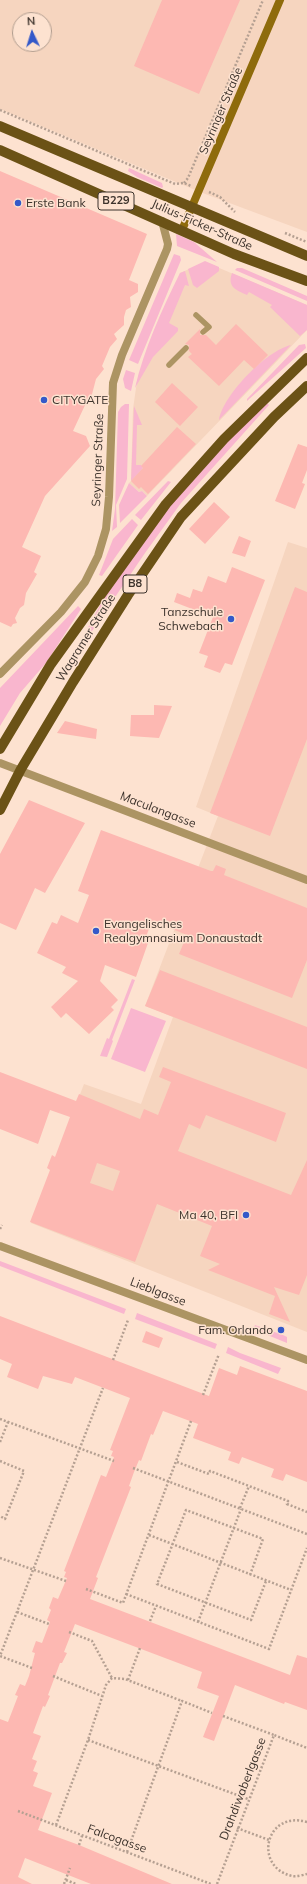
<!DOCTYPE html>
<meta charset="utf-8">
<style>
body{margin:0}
#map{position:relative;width:307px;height:1884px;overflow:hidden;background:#fde2d0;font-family:Mulish,sans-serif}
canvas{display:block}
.north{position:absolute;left:12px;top:12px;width:40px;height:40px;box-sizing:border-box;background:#fde2d0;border:1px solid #b09c8e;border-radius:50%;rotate:356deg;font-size:11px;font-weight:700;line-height:16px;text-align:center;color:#3d332c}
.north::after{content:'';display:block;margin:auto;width:14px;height:18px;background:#3459c9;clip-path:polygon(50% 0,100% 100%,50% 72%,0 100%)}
</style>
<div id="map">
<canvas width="307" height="1884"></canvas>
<div class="north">N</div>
</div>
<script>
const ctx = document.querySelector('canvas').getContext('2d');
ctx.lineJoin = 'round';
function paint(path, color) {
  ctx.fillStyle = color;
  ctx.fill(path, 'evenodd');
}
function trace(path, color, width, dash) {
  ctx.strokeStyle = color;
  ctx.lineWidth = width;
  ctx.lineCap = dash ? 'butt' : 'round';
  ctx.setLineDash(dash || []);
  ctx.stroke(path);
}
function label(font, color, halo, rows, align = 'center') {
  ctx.font = font + ' Mulish,sans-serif';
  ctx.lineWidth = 3;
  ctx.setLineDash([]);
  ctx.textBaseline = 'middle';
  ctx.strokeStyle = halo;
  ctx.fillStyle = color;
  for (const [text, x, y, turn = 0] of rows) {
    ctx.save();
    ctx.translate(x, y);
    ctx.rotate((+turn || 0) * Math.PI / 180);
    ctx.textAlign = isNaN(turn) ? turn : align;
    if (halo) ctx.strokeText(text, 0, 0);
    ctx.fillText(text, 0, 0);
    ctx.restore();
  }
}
paint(new Path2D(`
 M0,0H307V232L200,192L0,109ZM20,20H44V44H20Z
 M205,262L307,305V330L147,496L142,491L139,492L129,483L131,481L133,409L137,381L145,356L180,273Z
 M288,542L307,548V1332L31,1223L84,1084L141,1104L173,1017L145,1006L218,816L196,807Z`), '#f6d5bf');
paint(new Path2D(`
 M129,168L162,183L163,187L162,188L137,177L128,171Z
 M176,234L194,242L217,262L177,246Z
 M174,254L180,256L181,260L138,364L129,360Z
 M205,261L219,267V271L197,288L193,285L188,269Z
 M237,268H242L307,296V301L235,270Z
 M185,271L189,286L185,285L169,323L178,328V331L153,357L135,388C144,349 162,309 180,273Z
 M232,273L307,305V330L300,336L270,307L272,305L249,292L247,295C236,290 227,287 232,273Z
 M305,344L306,348L247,401V399L299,345Z
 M291,345L219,420C223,395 267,350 291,345Z
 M126,370L135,373L131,391L125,388L123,379Z
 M266,402L269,405L181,503L145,553L90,634L86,631L109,589L180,491Z
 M125,404H129L127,479L116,505L117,527L112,531L115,509L118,412L121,407Z
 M134,406L142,425H137L136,465H141L143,468L131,481Z
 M168,481L171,482L141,520L135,515Z
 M129,483L139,492L142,491L147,496L120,523L119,505Z
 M132,519L138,525L102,576L99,575L113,539Z
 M78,606L81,609L46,663L20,693L0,726V688Z
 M132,979L135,980L112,1040L113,1041L107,1057L100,1056L107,1038L109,1039Z
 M131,1008L166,1021L145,1072L111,1059Z
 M0,1261L126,1309L124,1314L0,1266Z
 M137,1313L217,1344L215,1349L135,1319Z
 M255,1325L283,1335L287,1337V1343L260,1332L256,1335L252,1331Z
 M228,1347L240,1353L281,1368L278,1374L226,1353Z`), '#f9b6ce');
paint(new Path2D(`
 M162,0H240L199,94L134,66Z
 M0,171L147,234L129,280L138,284V292L130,297L131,307L126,310L124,317V325L114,334L117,339L110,347L102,366L104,369L96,379L91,398L86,403L73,431L86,436L90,446L45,496L22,547L41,556L34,572L37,574L26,593L24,605L20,608L15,618L17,623L13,624L11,627L0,622Z
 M236,324L268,355L254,369L244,360L219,386L188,357L192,354L189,351V345L185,344L200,329V335H206L216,345Z
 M172,383L198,407L180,426L155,402Z
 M177,427L196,444L148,494L141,487L139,489L131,481L143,468L141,466Z
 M298,444L307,447V470L302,483L305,484L295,509L275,501Z
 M214,502L230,517L205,544L189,529Z
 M239,536L251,541L245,557L232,553Z
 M232,567L265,580L232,665L225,663L220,673L204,667L208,656L199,653L213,617L174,602L177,593L190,598L193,589L202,592L208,576L226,583Z
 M295,587L307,592V739L270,836L210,813Z
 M154,705L172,706L159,738L130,736L131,715H154Z
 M65,721L97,729L96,739L57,733Z
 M29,800L85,823L45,893L35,888L16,930L0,923V854Z
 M101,830L211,871H213L216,865L226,869L224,875L307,908V960L292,998L179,954L187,935L152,921L144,942L148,943L136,977L105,965L100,981L118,1000L111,1007L114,1010L89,1034L66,1013L61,1018L51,1007L78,981L62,973L66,967L37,953L52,922L57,924L61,915L78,923L89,895L78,891Z
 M160,970L307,1027V1069L145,1006Z
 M163,1067L286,1113L276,1142L206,1115L200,1129L189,1124L178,1151L291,1195L307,1160V1275L299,1295L274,1287L290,1322L269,1314L275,1296L208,1270L220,1264L200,1256L212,1226L157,1204L135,1262L30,1222L50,1170L47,1168L52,1155L55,1157L70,1117L50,1110L38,1144L0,1129V1072L76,1101L79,1094L140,1119L144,1109L158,1115L171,1082L159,1077ZM97,1163L120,1171L113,1191L90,1183Z
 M0,1316L209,1396L219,1368L237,1375L240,1366L307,1391V1482L286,1474L283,1481L271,1477L274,1469L242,1457L239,1464L228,1460L231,1452L193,1438L198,1424L163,1411L153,1435L151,1434L141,1461L139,1460L134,1472L129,1486L131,1487L96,1577L98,1578L90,1599L290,1675L297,1655L307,1658V1710L285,1702L284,1704L235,1685L214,1741L203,1737L219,1696L197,1688L202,1672L75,1624L64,1652L67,1653L62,1663H60L48,1695L50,1696L45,1707L43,1706L33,1733L41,1736L32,1759L37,1761L33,1771L38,1773L33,1786L52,1793L38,1830L79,1845L172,1884H91L25,1858L18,1877L32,1884H0V1719L8,1722L18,1696L15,1695L20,1684L25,1686L29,1676L35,1653L32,1652L36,1641L42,1643L50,1622L47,1620L51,1610L49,1608L53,1597L58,1599L67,1578L64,1577L66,1572L64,1571L101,1475L106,1477L114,1457L111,1456L113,1451L110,1450L130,1398L75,1377L72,1384L43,1376L38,1389L7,1377L12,1364L0,1359Z
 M146,1331L163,1338L159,1348L142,1342Z`), '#fdb8b2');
trace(new Path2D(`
 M0,110L175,184L184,183L191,186
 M184,183L188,178L263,0
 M209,192L220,197L235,212
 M285,233L307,242
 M0,1229L2,1225
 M113,1360L128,1320
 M203,1395L219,1354
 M0,1419L114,1461
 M0,1442L8,1422
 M0,1461L24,1471L5,1519L0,1516
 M177,1462L209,1474L210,1471L288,1501L287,1504L307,1512
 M133,1468L307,1534
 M240,1508L249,1486
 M149,1535L291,1590
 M0,1558L66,1581
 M250,1575L263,1539L186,1510L157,1584L251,1620L266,1581
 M86,1589L123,1603L191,1421
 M126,1594L269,1649L307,1548
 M17,1612L49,1624
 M150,1621L156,1606
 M198,1622L241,1509
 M69,1632L92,1641L112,1678
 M32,1668L0,1656L103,1388
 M53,1676L102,1696
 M128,1680L140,1648
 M223,1716L274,1735
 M88,1740L248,1799
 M18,1811L211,1884
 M307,1822C265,1810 253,1867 292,1876C296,1877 303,1875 307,1874
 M56,1825L88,1740L106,1685L112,1678L125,1679L182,1701
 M237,1828L269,1840
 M79,1845L82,1836
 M127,1852L182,1701L212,1713
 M66,1880L76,1884
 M64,1884L70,1868
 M217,1884L274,1735L307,1748`), '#b5a092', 2.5, [2, 2]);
trace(new Path2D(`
 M196,315L209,327L203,332
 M169,365L186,348`), '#ac9463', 5.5);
trace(new Path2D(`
 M0,674L61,612L85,582L98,556L106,529L109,497L113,383L122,355L167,249L168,244L162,221
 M0,763L307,880
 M0,1246L307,1360`), '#ac9463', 8);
trace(new Path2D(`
 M182,230L280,0`), '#8e6b0c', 8);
trace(new Path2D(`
 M0,126L307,256
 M0,150L234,254L307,281
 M0,749L51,664L166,504L224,439L307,358
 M0,810L21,769L73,682L128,595L181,517L274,417L307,386`), '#6b5216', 10);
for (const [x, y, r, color] of [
 [18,203,4,"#3459c9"],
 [44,400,4,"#3459c9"],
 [231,619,4,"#3459c9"],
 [96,931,4,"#3459c9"],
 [246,1215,4,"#3459c9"],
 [281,1330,4,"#3459c9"]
]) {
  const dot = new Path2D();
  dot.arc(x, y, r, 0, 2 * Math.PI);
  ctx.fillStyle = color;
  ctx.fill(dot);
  trace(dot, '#fde2d0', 1.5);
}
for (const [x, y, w] of [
 [116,201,36],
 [135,584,24]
]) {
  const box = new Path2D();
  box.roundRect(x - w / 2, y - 9, w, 18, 3);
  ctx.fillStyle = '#fde2d0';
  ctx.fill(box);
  trace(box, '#3d332c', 1);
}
label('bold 11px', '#3d332c', null, [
 ["B229",116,201],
 ["B8",135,584]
]);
label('12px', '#3d332c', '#fde2d0', [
 ["Seyringer Straße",221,111,-67],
 ["Julius-Ficker-Straße",202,225,24],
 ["Seyringer Straße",98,460,-88],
 ["Wagramer Straße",86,638,-58],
 ["Maculangasse",158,810,21],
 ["Lieblgasse",158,1292,21],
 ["Drahdiwaberlgasse",243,1789,-69],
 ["Falcogasse",117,1839,20]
]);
label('12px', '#3d332c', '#fde2d0', [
 ["Erste Bank",26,203],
 ["CITYGATE",52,400],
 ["Tanzschule",223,612,"right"],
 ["Schwebach",223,626,"right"],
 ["Evangelisches",104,924],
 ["Realgymnasium Donaustadt",104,938],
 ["Ma 40, BFI",238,1215,"right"],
 ["Fam. Orlando",273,1330,"right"]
], 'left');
</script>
